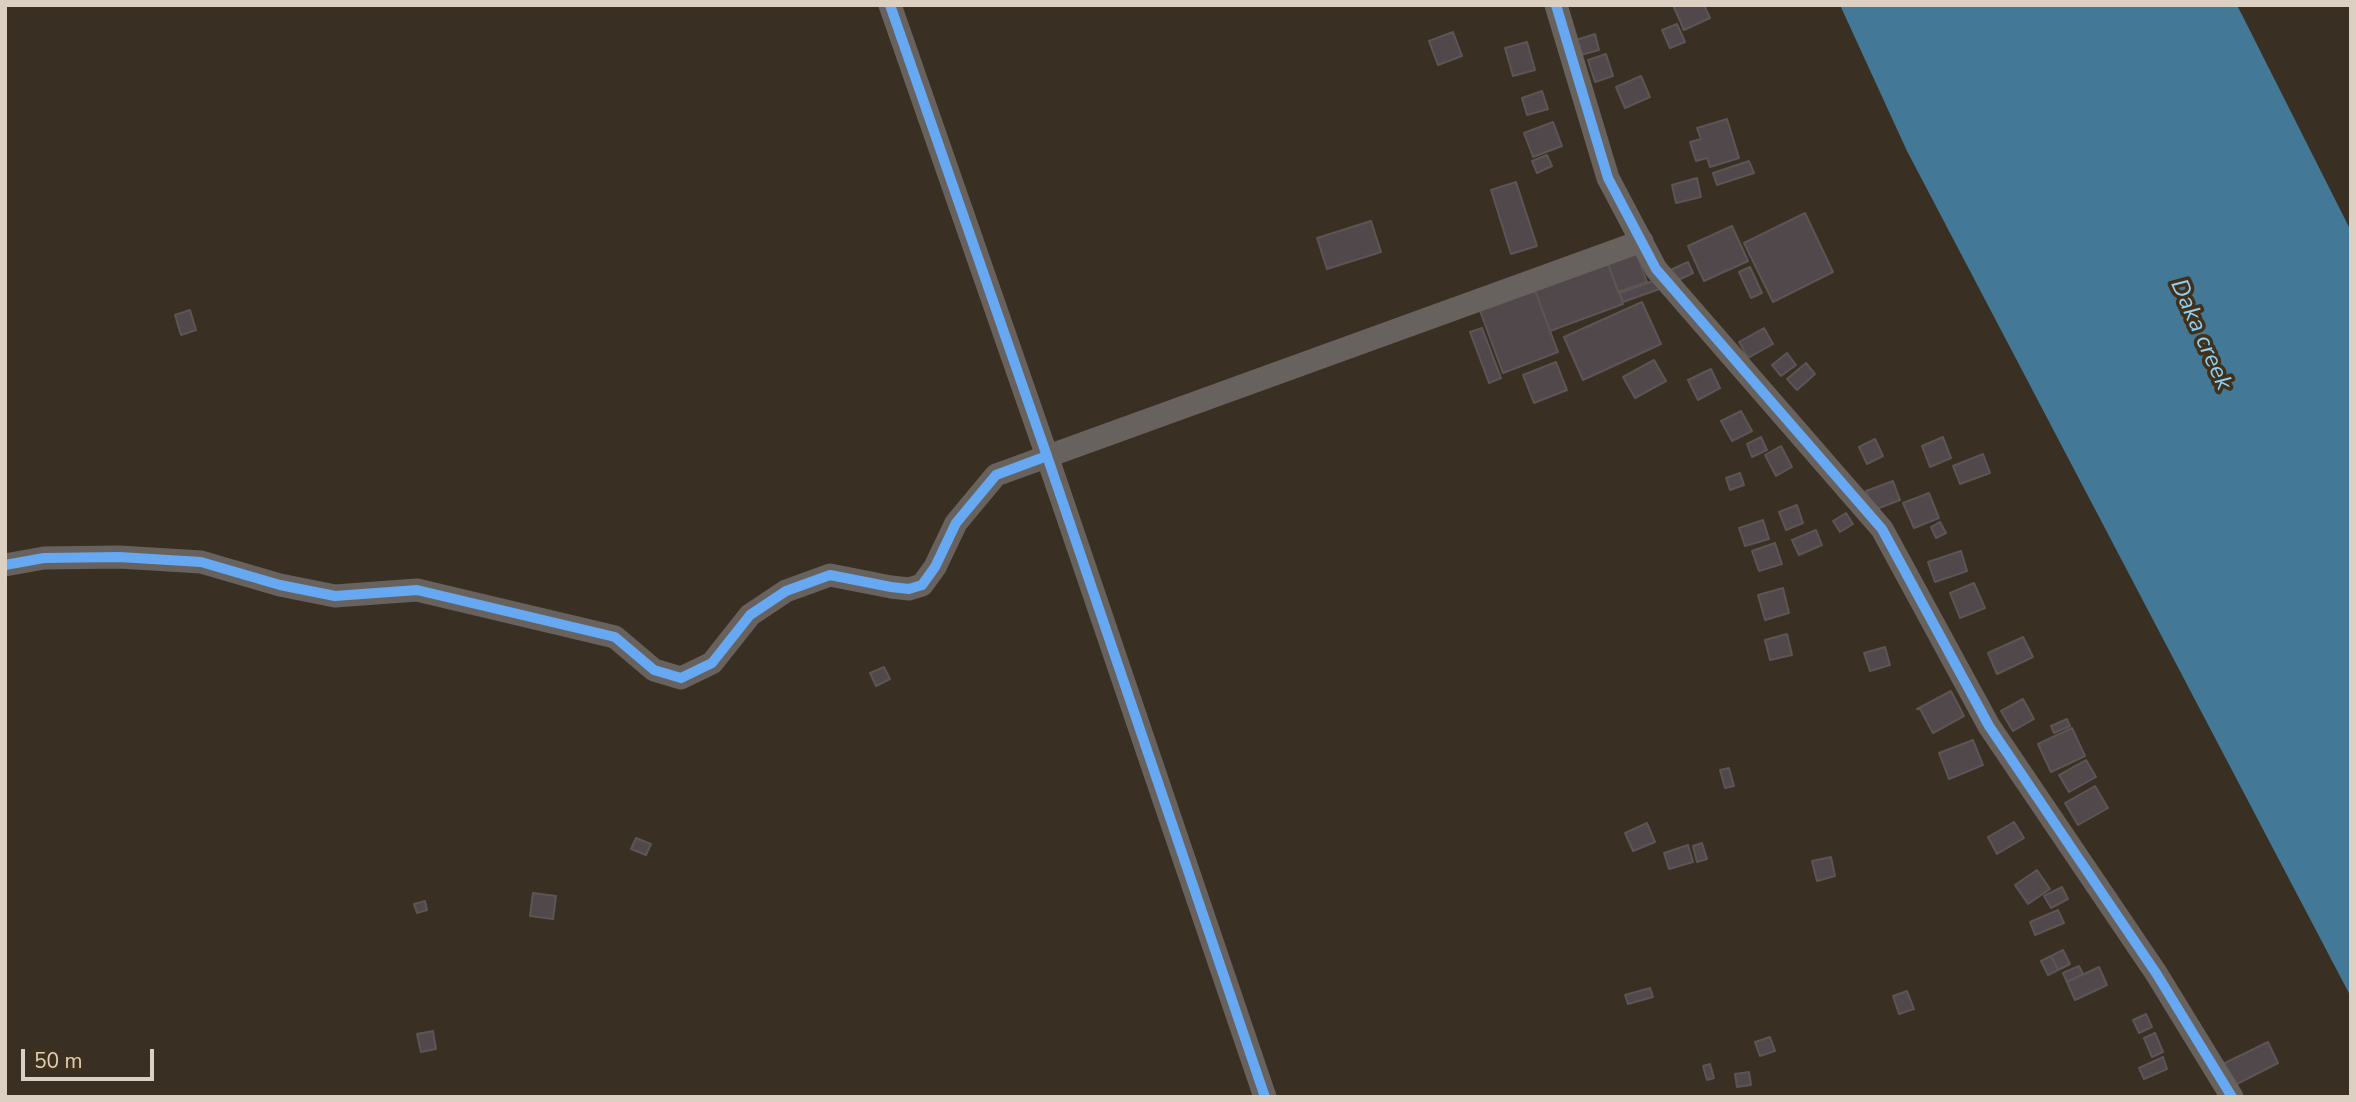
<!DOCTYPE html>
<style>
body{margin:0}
#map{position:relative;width:2356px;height:1102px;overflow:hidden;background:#393023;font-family:"Nunito Sans",sans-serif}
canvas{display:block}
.frame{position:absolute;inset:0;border:7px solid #dbd0c2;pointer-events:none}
.scale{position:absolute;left:21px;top:1049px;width:133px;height:32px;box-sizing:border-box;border:4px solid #dbd0c2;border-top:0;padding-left:9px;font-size:21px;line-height:24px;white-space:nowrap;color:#dbd0c2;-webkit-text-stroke:5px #42311a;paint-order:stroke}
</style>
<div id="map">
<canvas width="2356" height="1102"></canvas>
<div class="frame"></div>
<div class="scale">50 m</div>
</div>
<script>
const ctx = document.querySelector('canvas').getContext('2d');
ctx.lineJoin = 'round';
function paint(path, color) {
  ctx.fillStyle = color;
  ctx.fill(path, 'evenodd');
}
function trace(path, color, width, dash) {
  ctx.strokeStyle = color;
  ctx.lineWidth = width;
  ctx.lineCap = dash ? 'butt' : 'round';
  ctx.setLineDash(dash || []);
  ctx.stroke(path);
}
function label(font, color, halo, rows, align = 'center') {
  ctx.font = font + ' "Nunito Sans",sans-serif';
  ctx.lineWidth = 7;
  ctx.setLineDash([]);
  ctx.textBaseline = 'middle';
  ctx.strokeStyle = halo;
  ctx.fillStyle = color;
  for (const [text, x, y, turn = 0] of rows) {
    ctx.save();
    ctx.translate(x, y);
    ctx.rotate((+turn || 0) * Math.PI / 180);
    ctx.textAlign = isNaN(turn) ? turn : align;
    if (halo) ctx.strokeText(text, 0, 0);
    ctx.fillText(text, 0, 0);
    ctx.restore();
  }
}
paint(new Path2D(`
 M1840,5H2237L2351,231V997L1907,151Z`), '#437996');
const building = new Path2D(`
 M1673,5H1704L1710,18L1684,30Z
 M1677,24L1685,42L1670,48L1662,30Z
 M1453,32L1462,56L1438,65L1429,41Z
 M1595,34L1599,50L1577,56L1573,41Z
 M1527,42L1535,70L1513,76L1505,48Z
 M1606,54L1613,76L1595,82L1588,60Z
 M1641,76L1650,97L1625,108L1616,87Z
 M1542,91L1548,109L1527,115L1522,98Z
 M1727,119L1739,158L1710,167L1707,158L1696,161L1690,142L1701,139L1697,128Z
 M1553,122L1562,146L1533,157L1524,133Z
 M1547,155L1552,166L1537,173L1532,161Z
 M1749,161L1754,173L1717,185L1713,173Z
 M1697,178L1701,197L1676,203L1672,185Z
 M1516,182L1537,246L1511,254L1491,190Z
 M1805,213L1833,272L1773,302L1744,243Z
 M1371,221L1381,252L1327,269L1317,238Z
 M1732,226L1748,261L1704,281L1688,246Z
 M1635,250L1647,282L1618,292L1607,261Z
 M1607,261L1623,304L1550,331L1534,288Z
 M1688,262L1693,273L1672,283L1666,272Z
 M1750,267L1762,293L1751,298L1739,272Z
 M1661,278L1665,287L1623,302L1620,293Z
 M1534,288L1558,352L1503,373L1479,308Z
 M1642,302L1661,344L1583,380L1564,337Z
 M190,310L196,330L181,335L175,315Z
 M1482,328L1501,378L1489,383L1470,332Z
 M1764,328L1773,344L1748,358L1739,342Z
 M1787,353L1796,365L1781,376L1772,365Z
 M1654,360L1666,381L1635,398L1623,377Z
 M1556,362L1567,390L1534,403L1523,375Z
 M1806,363L1815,374L1797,390L1787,379Z
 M1711,369L1720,388L1698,400L1688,380Z
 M1741,411L1752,431L1732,441L1721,421Z
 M1761,437L1767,450L1752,457L1747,444Z
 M1943,437L1951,458L1930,467L1922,446Z
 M1875,439L1883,456L1867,464L1859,447Z
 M1781,446L1792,467L1776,476L1765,455Z
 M1983,454L1990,473L1960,484L1953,466Z
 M1740,473L1744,485L1730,490L1726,478Z
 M1893,481L1900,500L1874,510L1866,491Z
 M1929,493L1939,518L1914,528L1903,503Z
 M1797,505L1803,523L1786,530L1779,512Z
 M1846,513L1853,524L1840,532L1833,521Z
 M1763,520L1769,539L1745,546L1739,528Z
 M1940,522L1946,533L1936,538L1931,527Z
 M1816,530L1822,545L1799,555L1792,540Z
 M1775,543L1782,564L1759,571L1752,551Z
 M1961,551L1967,571L1935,582L1928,562Z
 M1974,583L1985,608L1960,618L1950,593Z
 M1783,588L1789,613L1765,620L1758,595Z
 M1787,634L1792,655L1770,660L1765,640Z
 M2023,637L2033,657L1997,674L1988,653Z
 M1885,647L1890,665L1870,671L1864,653Z
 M884,667L890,679L876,686L870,673Z
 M1951,691L1964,716L1933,733L1920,709H1917Z
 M2023,699L2034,719L2013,731L2001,711Z
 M2067,719L2070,726L2054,733L2051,726Z
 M2072,728L2085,756L2051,772L2038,744Z
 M1973,740L1983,765L1949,779L1939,753Z
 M2086,760L2096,777L2069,792L2059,775Z
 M1729,768L1734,786L1725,788L1720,770Z
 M2095,786L2108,808L2078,825L2065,803Z
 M2014,822L2024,838L1997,854L1988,837Z
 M1647,823L1655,842L1633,851L1625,833Z
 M636,838L651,844L646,855L631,849Z
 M1702,843L1707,859L1697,862L1693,846Z
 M1688,845L1693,862L1669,869L1664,853Z
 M1831,857L1835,876L1817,881L1812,861Z
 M2037,870L2050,889L2028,904L2015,885Z
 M2062,887L2068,899L2051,908L2044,896Z
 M533,893L556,896L553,919L530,916Z
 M425,901L427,910L417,913L414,904Z
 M2058,910L2064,923L2035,935L2030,922Z
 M2063,950L2070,964L2058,970L2051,956Z
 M2051,956L2058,970L2048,975L2041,961Z
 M2079,966L2083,974L2067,982L2063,973Z
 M2099,967L2107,985L2075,1000L2067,982Z
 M1650,988L1653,997L1628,1004L1625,995Z
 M1907,991L1914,1009L1899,1014L1893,996Z
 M2146,1014L2152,1027L2139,1033L2133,1020Z
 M433,1031L436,1049L421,1052L417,1034Z
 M2155,1033L2163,1052L2152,1057L2144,1038Z
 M1770,1037L1775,1051L1760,1056L1755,1042Z
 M2268,1042L2278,1063L2233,1086L2223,1064Z
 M2163,1057L2167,1069L2144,1079L2139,1068Z
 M1710,1064L1714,1078L1707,1080L1703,1066Z
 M1749,1072L1751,1085L1737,1087L1735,1074Z`);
paint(building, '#51484b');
trace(building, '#5c5554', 2);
trace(new Path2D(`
 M890,5L1047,456L1265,1097
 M1556,5L1608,178L1656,269L1882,529L1989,726L2156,973L2232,1097
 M5,565L44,558L119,557L201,562L280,585L335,596L417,590L615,637L654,670L681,678L712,663L750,615L786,591L830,575L891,587L909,589L922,585L935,567L956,523L996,475L1642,241`), '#68625e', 23);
trace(new Path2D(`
 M890,5L1047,456L1265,1097
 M1556,5L1608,178L1656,269L1882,529L1989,726L2156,973L2232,1097
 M5,565L44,558L119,557L201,562L280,585L335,596L417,590L615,637L654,670L681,678L712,663L750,615L786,591L830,575L891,587L909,589L922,585L935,567L956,523L996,475L1047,456`), '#66a8f1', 10);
label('italic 24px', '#8dd1f9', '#42311a', [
 ["Daka creek",2200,335,66]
]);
</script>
